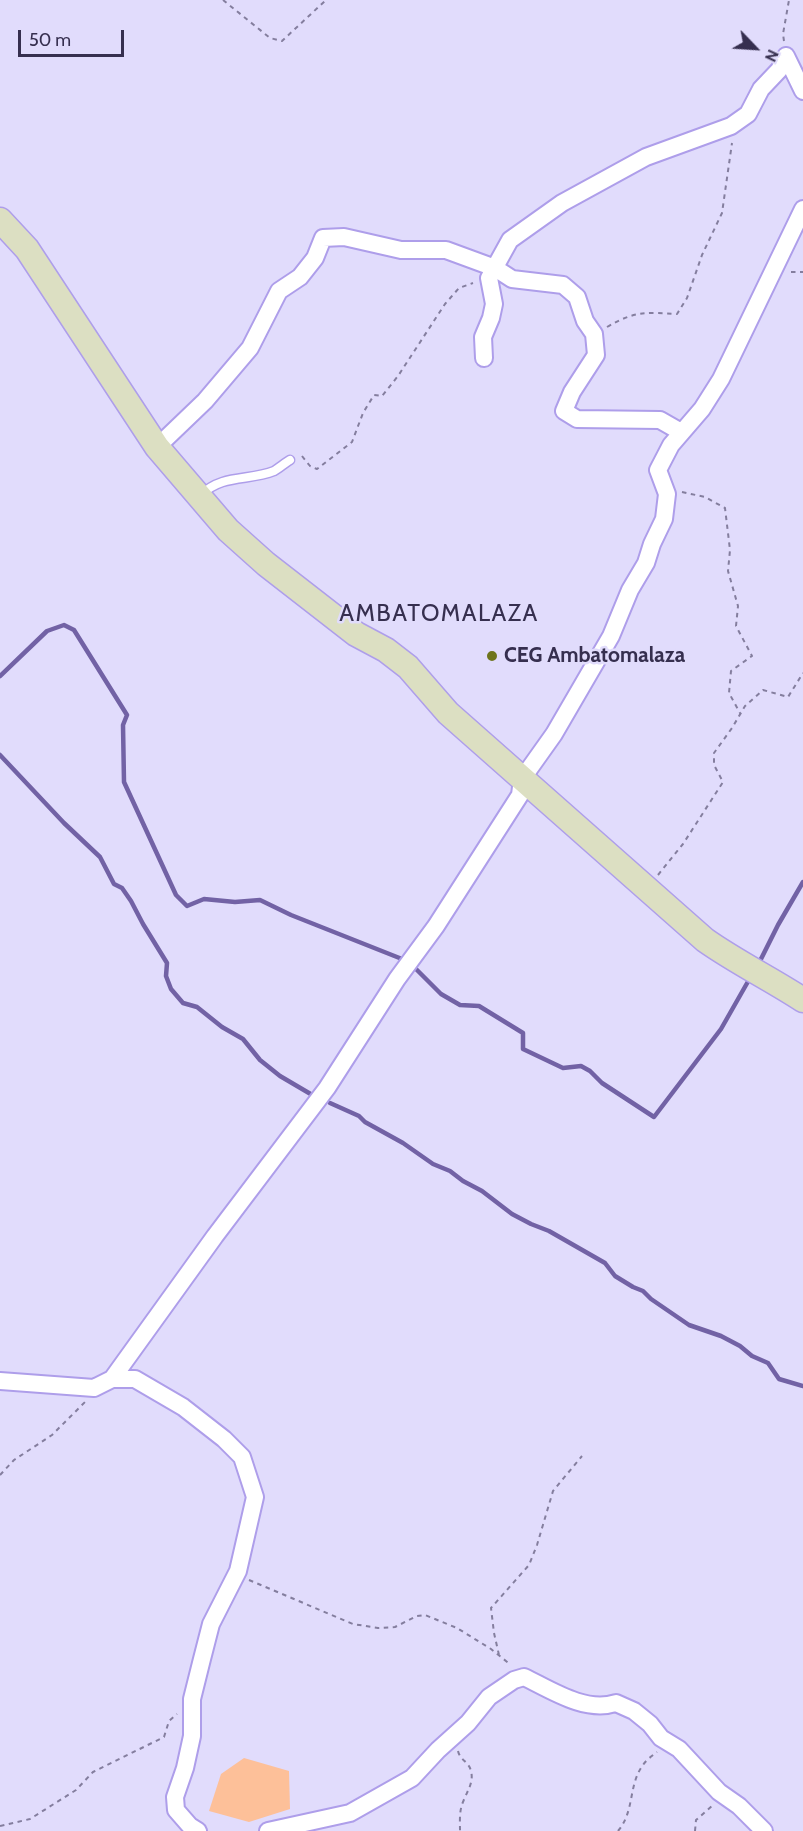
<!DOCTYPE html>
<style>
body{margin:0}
#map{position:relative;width:803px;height:1831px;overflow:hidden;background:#e1dcfc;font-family:Cabin,sans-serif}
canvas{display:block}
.north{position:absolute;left:725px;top:18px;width:60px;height:60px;-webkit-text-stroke:4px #e1dcfc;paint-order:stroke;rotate:115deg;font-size:16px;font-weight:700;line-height:24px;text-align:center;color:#362f4f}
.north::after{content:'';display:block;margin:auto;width:21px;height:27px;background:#362f4f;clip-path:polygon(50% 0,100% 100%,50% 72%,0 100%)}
.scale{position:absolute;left:18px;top:30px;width:106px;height:27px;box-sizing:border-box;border:3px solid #362f4f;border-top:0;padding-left:8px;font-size:18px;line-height:21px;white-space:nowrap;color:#362f4f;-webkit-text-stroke:4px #e1dcfc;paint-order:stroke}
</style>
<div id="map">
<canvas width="803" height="1831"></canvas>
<div class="north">N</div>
<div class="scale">50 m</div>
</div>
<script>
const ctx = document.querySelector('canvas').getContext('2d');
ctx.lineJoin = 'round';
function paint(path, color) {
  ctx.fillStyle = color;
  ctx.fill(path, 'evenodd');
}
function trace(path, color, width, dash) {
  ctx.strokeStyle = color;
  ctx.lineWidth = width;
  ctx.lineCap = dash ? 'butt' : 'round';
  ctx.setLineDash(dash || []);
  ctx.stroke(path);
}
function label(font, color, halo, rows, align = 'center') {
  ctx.font = font + ' Cabin,sans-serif';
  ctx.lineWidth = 5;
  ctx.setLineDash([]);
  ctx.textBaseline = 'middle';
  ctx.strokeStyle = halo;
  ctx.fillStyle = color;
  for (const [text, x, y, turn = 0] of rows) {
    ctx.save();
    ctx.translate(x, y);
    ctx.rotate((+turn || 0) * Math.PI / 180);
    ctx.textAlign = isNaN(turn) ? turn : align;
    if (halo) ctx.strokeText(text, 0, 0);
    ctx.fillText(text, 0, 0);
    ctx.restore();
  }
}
paint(new Path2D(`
 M244,1758L289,1771L290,1809L249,1822L209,1811L221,1774Z`), '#fdc099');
trace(new Path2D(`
 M0,676L47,631L64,625L74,630L127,715L123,725L124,782L176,895L187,906L204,899L235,902L260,900L291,915L402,959
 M0,755L64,823L100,857L114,884L122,888L131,901L143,924L167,963L166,976L171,989L183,1003L197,1007L222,1027L243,1039L260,1060L280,1076L314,1096
 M758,965L778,925L803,882
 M415,968L441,994L460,1005L479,1006L523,1033V1049L563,1068L581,1066L590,1071L602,1083L654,1117L721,1029L750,978
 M330,1103L359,1116L365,1122L403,1143L433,1164L450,1171L463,1181L482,1191L512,1214L531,1224L549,1231L605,1263L615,1276L633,1287L643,1291L651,1299L689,1325L721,1336L740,1346L752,1356L768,1363L779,1379L803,1386`), '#7262a5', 4.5);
const lane = new Path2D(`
 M201,495C222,474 249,481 274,471C279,468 285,463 290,460`);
const street = new Path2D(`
 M786,56L803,91
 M484,358L483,337L491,318L494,304L489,278L510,240L562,203L646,157L731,126L748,114L761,89L779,70L786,56
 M157,447L205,401L250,348L279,291L300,277L315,258L323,238L344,237L401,250H446L495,268L512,279L563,285L577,297L585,321L594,334L596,355L572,392L564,411L577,419L660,420L681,432
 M112,1379L215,1236L327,1088L397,979L436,926L520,795L522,779L554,734L611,636L630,590L646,563L652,544L664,519L667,494L658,470L671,445L702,409L721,379L803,209
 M0,1381L94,1388L112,1379H135L183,1407L224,1439L242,1457L255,1497L238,1571L211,1624L202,1659L192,1699V1736L185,1768L175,1797L176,1810L190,1826L198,1831
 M268,1831L350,1813L412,1778L438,1750L468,1723L489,1697L514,1680L524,1677C551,1690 585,1713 616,1703L634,1711L650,1724L661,1738L679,1749L719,1792L739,1806L764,1831`);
const secondary = new Path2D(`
 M0,220L27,249L157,447L228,530L266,564L356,634L386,650L408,667L448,713L705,940C736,962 771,979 803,1000`);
trace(lane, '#ae9eea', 11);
trace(street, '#ae9eea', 20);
trace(secondary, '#ae9eea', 27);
trace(new Path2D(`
 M223,0L270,38L282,41L326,0
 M784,41L783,34L789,0
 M791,272H803
 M607,327C634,311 646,312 677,314L687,298L702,255L722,213L732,143
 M302,456L310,466L317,469L352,442L363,413L374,395L382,396L398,376L445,304L459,288L473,283
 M682,492L705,497L725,508L730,550L728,571L738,606L736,626L752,656L731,671L729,693L740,713
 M658,875L683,844L723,782L714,765V753L732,728L745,706L763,690L788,697L803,673
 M0,1475L14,1460L52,1435L85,1402
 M249,1580L353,1624L378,1628L395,1627L417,1616L425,1615L457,1628L491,1649L511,1665
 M499,1655L494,1633L491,1608L529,1565L537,1545L553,1491L582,1456
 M458,1751C460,1760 469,1762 471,1771C474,1783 467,1791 463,1802C459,1811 460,1822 460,1831
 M0,1826L30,1819L76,1790L93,1772L164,1737L169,1721L177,1714
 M618,1831C635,1811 628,1785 643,1765C646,1760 652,1756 657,1752
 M695,1831L696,1820L713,1805`), '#847e9e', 2, [4.5, 4.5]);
trace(lane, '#fff', 8);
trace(street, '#fff', 16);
trace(secondary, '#dcdfc2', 24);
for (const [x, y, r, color] of [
 [492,656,6,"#6e741c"]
]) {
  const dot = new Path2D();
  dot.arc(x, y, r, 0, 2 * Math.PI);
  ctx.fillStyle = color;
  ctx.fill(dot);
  trace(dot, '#e1dcfc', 2);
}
label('bold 21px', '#362f4f', '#e1dcfc', [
 ["CEG Ambatomalaza",504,656]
], 'left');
ctx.letterSpacing = '1.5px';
label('24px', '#362f4f', '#e1dcfc', [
 ["AMBATOMALAZA",439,614]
]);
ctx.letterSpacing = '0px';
</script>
